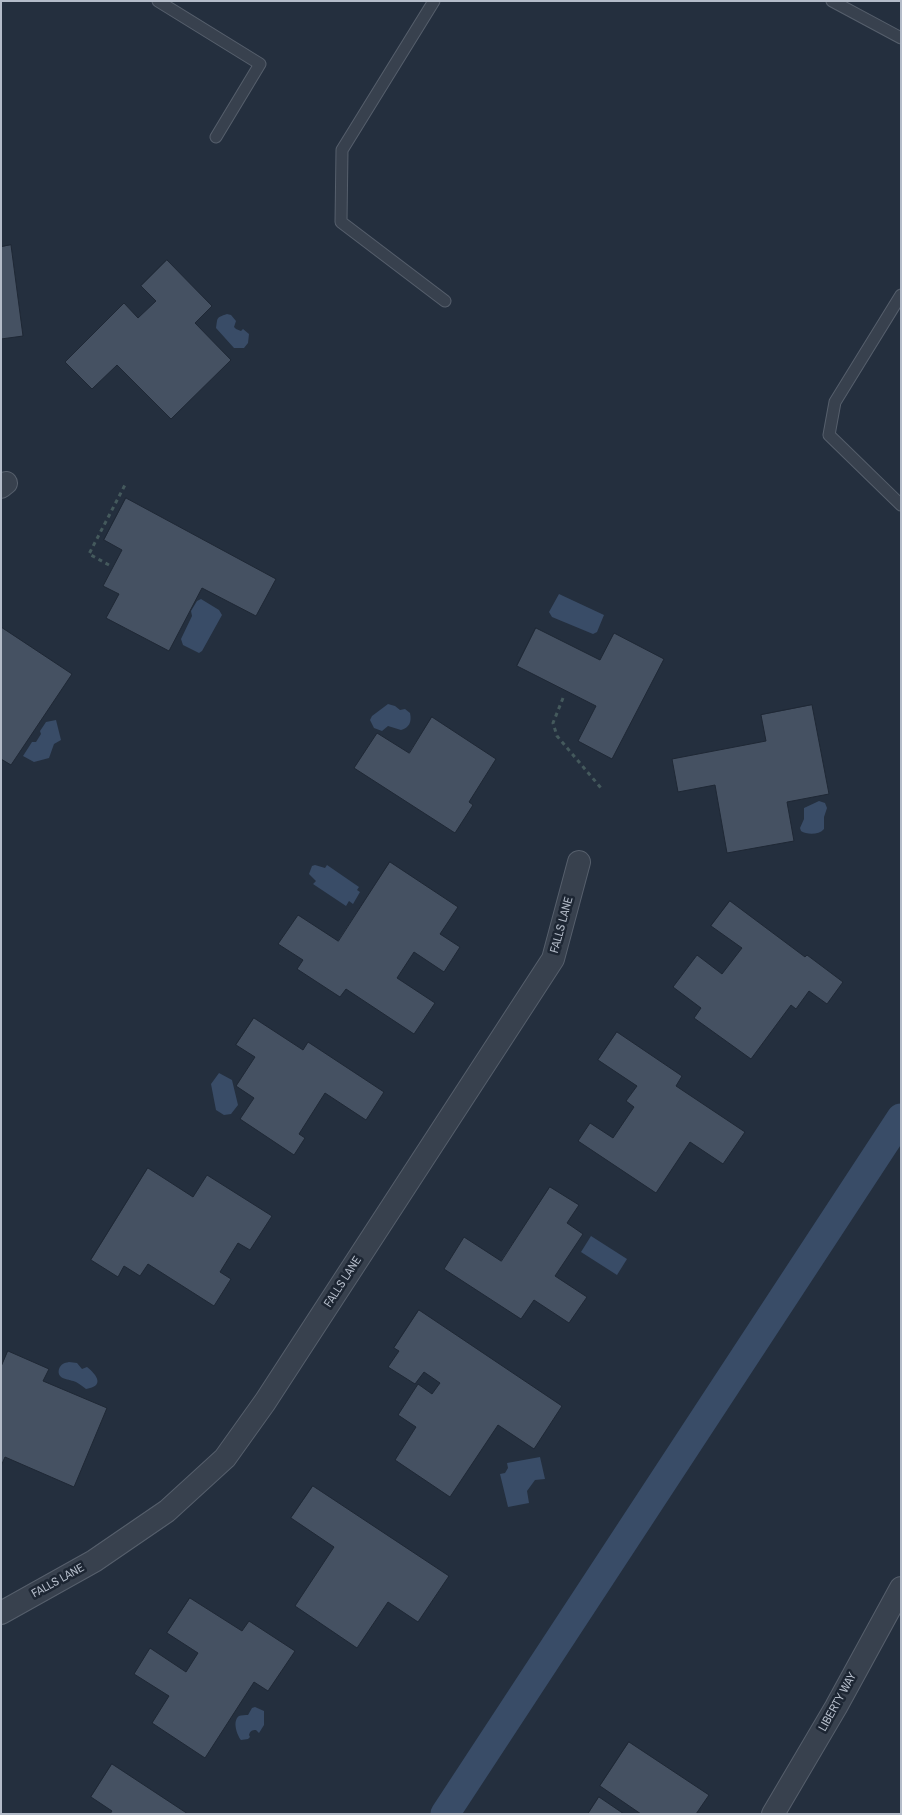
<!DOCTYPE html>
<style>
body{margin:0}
#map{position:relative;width:902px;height:1815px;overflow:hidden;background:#242f3e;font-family:"Archivo Narrow",sans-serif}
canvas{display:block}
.frame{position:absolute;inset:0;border:2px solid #b4bcc9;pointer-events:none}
</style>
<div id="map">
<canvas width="902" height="1815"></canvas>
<div class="frame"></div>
</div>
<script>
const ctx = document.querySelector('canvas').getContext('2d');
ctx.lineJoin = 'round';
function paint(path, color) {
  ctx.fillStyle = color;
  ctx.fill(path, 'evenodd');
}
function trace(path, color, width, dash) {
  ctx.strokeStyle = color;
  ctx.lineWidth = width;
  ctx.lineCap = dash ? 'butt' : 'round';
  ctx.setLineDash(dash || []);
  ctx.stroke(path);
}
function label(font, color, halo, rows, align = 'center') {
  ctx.font = font + ' "Archivo Narrow",sans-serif';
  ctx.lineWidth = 5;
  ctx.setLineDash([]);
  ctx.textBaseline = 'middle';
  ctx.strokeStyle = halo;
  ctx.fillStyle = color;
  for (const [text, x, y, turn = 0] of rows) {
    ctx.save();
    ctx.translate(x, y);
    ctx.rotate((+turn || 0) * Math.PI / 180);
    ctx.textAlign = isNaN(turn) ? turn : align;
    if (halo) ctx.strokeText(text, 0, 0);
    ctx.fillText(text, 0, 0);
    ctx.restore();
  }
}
paint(new Path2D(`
 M227,314L231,315L236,321L234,327L236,329L241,331L243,329L249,334L248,343L244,348H234L216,328C218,318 215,318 227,314Z
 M559,594L604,615L597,632L593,634L552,617L549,612Z
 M201,599L219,610L222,615L202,651L199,653L183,645L181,639L192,616L191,611L197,601Z
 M388,704L395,706L400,710L405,709L410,713C412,722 409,728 401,730L388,726L382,731L374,728L370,720L372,716Z
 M56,720L61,740L54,744L49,758L34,762L23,756L32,742H36L41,734L40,731L46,722Z
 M819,801L825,803L827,808L824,817V829C819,835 807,835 801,831L800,828L804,819V808Z
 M315,865L325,868L327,865L359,887L357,890L360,892L353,904L349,901L346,906L313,884L316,881L309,874L312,866Z
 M219,1073L232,1080L238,1105L231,1114L224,1115L216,1110L211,1084Z
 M591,1236L627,1259L617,1275L581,1252Z
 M69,1362L77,1363L82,1369L87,1367C97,1375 105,1386 86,1389C83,1387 80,1384 76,1382C70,1379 56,1380 59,1369C61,1364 64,1363 69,1362Z
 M540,1457L545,1479L535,1480L527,1491L529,1503L508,1507L500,1474L505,1473L508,1468L507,1463Z
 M255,1707L264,1711V1725L259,1733L256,1730C252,1730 250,1731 249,1735L250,1737L248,1739L241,1740C237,1735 232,1721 239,1716C241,1715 246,1715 248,1715L252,1708Z`), '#394c67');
trace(new Path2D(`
 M445,1814L901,1118`), '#394c67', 29);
const building = new Path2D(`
 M11,245L23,336L1,339V247Z
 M167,260L212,306L195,323L231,360L171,419L117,365L92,389L65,362L124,303L138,318L156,301L141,286Z
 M126,498L276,579L256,616L202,588L169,651L106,618L119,594L103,586L122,550L104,540Z
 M1,627L72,674L11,765L1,759Z
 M536,628L600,660L614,633L664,659L612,759L578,741L596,706L517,666Z
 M812,705L829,794L787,802L794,841L727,853L715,785L678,792L672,759L766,741L761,715Z
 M432,717L496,759L469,802L473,805L455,833L354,768L377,733L409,753Z
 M390,862L458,907L440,934L460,947L444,972L414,952L397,978L435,1003L414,1034L346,989L340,997L297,969L303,960L278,944L298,915L338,941Z
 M730,901L805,957L807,955L843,982L827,1004L809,991L796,1009L791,1005L751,1059L694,1018L701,1008L673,987L697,955L722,974L742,948L711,926Z
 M254,1018L303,1050L308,1042L384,1092L366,1120L325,1093L299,1134L305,1138L294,1155L240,1119L254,1098L236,1086L255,1057L236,1045Z
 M617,1032L682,1076L676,1086L745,1132L723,1164L690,1142L656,1193L578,1141L590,1123L613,1138L634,1107L626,1101L637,1086L598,1060Z
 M148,1168L193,1197L207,1175L272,1216L250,1250L238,1243L220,1272L231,1279L214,1306L148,1264L140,1276L124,1266L118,1277L91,1260Z
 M550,1187L579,1205L567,1223L583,1234L555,1276L587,1297L569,1323L534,1300L521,1319L444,1269L464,1237L501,1261Z
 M419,1310L562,1406L534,1449L498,1425L450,1497L395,1460L416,1427L398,1415L418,1384L432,1394L440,1383L424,1372L415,1384L388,1367L399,1351L394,1348Z
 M8,1351L49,1369L43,1381L107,1408L74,1487L5,1457L1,1466V1367Z
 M313,1486L449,1576L418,1622L388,1602L357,1648L295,1606L334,1547L291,1518Z
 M190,1598L242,1631L249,1621L295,1651L268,1691L254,1682L205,1758L152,1723L169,1696L134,1674L150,1648L186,1672L198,1653L167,1633Z
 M629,1742L709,1795L696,1814H641L600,1786Z
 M112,1764L188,1814H110L112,1811L91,1797Z
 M599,1797L624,1814H588Z`);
paint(building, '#455162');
trace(building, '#1f2835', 1);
const lane = new Path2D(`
 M158,1L260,64L216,137
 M434,1L342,150L341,222L445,301
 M832,1L901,38
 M901,295L835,402L829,435L901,505`);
const street = new Path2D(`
 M1,487L6,483
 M1,1613L94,1561L167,1511L225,1458L265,1402L553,959L579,862
 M773,1814L836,1707L901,1588`);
trace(lane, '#565f6c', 13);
trace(street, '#565f6c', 24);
trace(new Path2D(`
 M109,565L89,554L126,483
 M563,698L553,723L557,736L601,788`), '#44595c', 3, [4, 4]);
trace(lane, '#38414e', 11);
trace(street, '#38414e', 22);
label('12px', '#b4bcc9', '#1d2633', [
 ["FALLS LANE",562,925,-75],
 ["FALLS LANE",343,1282,-57],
 ["FALLS LANE",58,1581,-29],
 ["LIBERTY WAY",838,1702,-61]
]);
</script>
